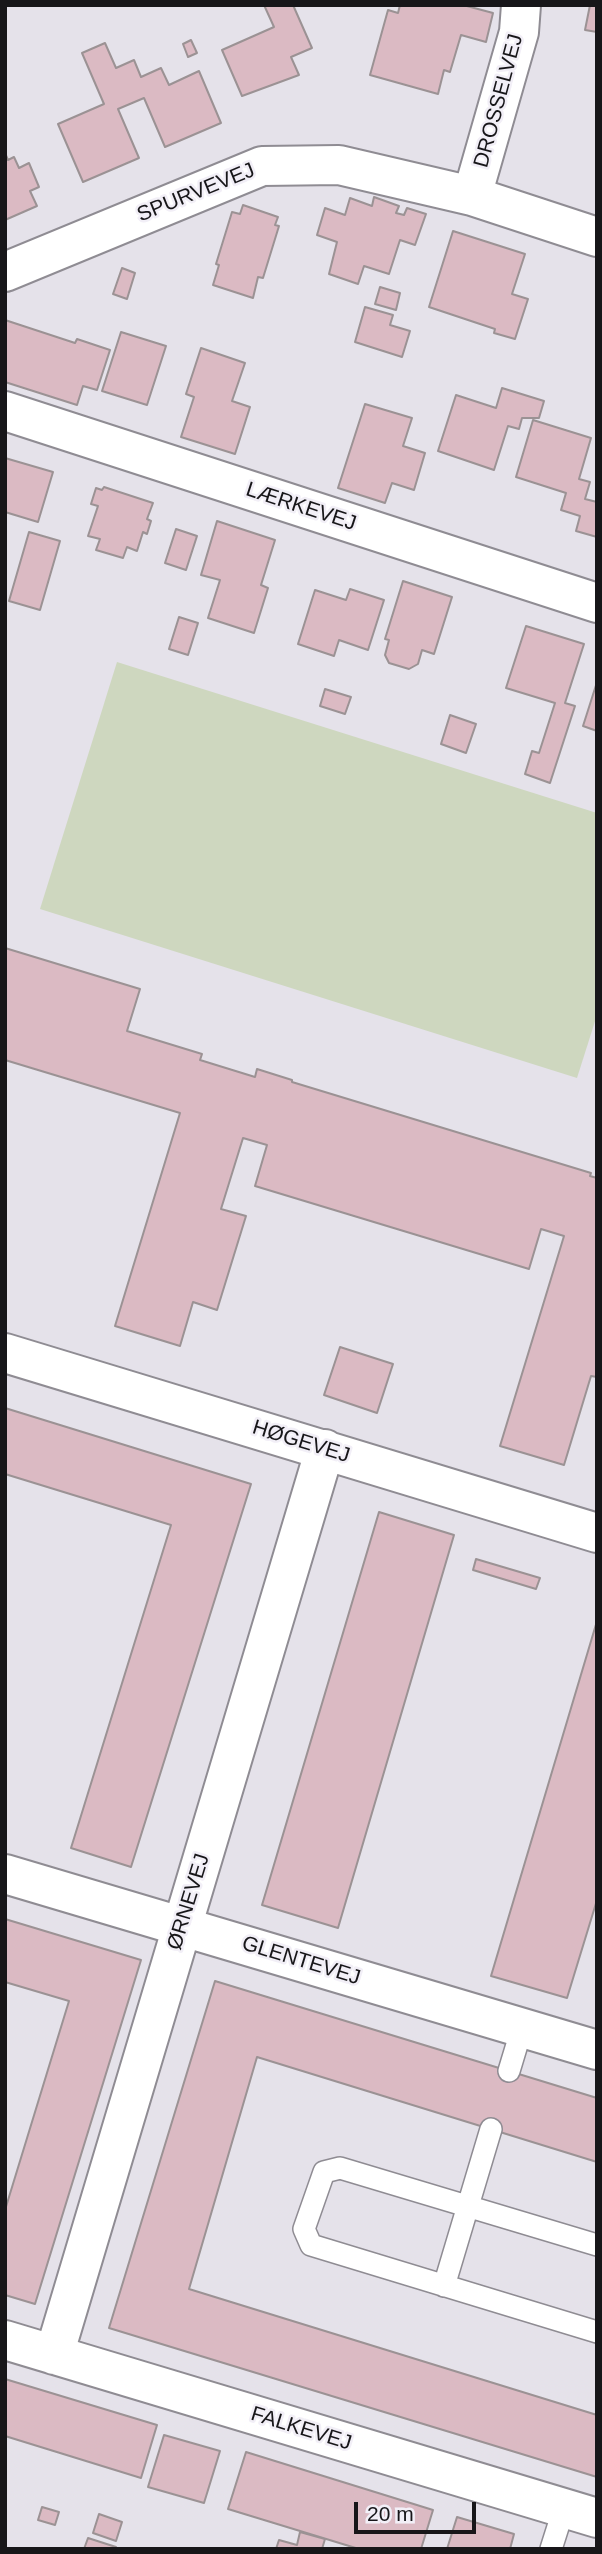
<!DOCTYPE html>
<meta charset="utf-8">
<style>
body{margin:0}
#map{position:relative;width:602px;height:2554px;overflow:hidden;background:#e5e2ea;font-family:Helvetica,sans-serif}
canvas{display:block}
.frame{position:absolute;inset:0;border:7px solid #171619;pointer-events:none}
.scale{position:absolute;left:354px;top:2502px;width:122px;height:32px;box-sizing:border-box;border:4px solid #171619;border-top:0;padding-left:9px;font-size:21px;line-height:24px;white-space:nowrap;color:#171619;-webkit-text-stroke:5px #f2eff7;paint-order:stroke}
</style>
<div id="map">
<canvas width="602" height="2554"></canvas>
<div class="frame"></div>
<div class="scale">20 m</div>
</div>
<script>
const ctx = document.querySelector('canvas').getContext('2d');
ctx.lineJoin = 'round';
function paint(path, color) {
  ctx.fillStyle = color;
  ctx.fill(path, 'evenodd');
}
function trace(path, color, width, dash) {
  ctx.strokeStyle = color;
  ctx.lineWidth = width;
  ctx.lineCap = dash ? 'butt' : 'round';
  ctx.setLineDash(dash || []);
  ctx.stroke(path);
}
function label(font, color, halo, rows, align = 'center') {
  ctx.font = font + ' Helvetica,sans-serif';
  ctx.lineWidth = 5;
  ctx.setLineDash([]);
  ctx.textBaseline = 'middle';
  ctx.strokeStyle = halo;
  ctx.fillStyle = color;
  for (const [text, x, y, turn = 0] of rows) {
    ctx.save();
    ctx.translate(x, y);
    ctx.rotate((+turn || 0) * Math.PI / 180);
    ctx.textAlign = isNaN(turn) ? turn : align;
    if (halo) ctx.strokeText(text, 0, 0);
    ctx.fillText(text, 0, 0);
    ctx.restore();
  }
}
paint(new Path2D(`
 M117,662L597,813V1015L577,1078L40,909Z`), '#ced7bf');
const building = new Path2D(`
 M264,5H293L312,48L291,57L299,75L242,96L222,50L274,27Z
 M400,5H463L493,13L486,42L461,35L450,72L444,70L438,94L370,75L388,10L398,13Z
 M590,5H597V32L585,30Z
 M191,40L197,53L188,57L183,44Z
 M105,43L116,68L134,60L141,77L161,68L169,85L199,71L221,123L165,147L144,98L118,109L139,158L83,182L58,124L104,104L82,53Z
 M5,153L8,160L14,157L19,168L29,163L39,187L30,191L37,206L5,220Z
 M374,197L399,206L396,213L404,215L407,208L426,214L415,245L400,240L389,274L364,266L358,284L329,274L337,242L317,235L325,208L345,215L350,198L372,206Z
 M243,205L278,217L275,225L279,226L263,278L258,277L253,298L213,285L219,265L216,264L232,212L240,214Z
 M453,231L525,254L512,294L528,299L515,339L494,333L495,329L429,307Z
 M122,268L135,273L127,299L113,294Z
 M380,287L400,293L396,310L375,304Z
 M365,307L393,315L390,325L410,331L402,357L355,342Z
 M5,320L75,343L77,339L110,350L97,390L83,386L77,405L5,382Z
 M121,332L166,346L147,405L102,391Z
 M201,348L245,363L232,401L250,407L235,454L181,437L194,397L186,394Z
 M502,388L544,401L539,418H522L519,429L508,426L494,470L438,451L456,395L496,408Z
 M365,404L412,418L403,446L425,453L414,490L392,483L385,503L338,488Z
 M533,420L591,438L579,479L590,482L585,499L597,502V537L576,531L580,516L561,510L566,493L516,477Z
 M5,458L53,472L38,522L5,512Z
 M104,487L153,503L147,519L151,521L147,534L143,532L137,551L127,547L123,558L96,550L100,539L88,536L98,506L91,504L96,488L102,490Z
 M217,521L275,540L261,585L268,588L254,633L208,618L220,580L201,575Z
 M176,529L197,536L186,570L165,563Z
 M29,532L60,541L40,610L9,601Z
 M403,581L452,597L434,654L422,650L418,664L409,669L389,663L385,655L389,640L385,639Z
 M350,589L384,600L368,650L339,640L334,656L298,644L315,590L346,600Z
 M179,617L198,623L188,655L169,649Z
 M526,626L584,644L565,703L575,706L550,783L525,774L532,751L539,753L555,703L506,688Z
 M597,682V731L583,726Z
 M325,689L351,697L345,714L320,706Z
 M450,715L476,724L466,753L441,744Z
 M5,948L140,989L127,1031L202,1054L200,1060L255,1077L257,1069L292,1080V1082L591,1173L590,1176L597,1178V1377L591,1376L564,1465L500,1446L564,1236L541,1229L529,1269L255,1186L267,1145L243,1138L221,1209L246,1216L217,1310L193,1302L180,1346L115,1326L180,1113L5,1060Z
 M340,1347L393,1364L377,1413L324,1395Z
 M5,1408L251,1484L131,1867L71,1848L171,1525L5,1474Z
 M379,1512L454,1535L338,1928L262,1905Z
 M476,1559L540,1578L536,1589L473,1570Z
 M597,1621V1900L567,1998L491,1976Z
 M5,1919L141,1960L35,2304L5,2295V2210L69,2001L5,1982Z
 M215,1981L597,2098V2162L257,2057L189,2289L597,2415V2477L109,2328Z
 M5,2379L157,2425L141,2478L5,2436Z
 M164,2435L220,2451L204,2503L148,2487Z
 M246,2452L433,2510L421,2549H359L228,2509Z
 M42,2507L59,2512L55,2525L38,2520Z
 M99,2514L122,2522L116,2541L93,2533Z
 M457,2517L514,2534L510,2549H447Z
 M300,2532L325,2539L322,2549H276L279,2540L297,2545Z
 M88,2538L116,2547L115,2549H84Z`);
paint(building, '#dbbac3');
trace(building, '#9b9294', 2);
const service = new Path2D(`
 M509,2071L522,2028
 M597,2245L340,2168L324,2172L304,2229L311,2245L597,2332
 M444,2286L491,2129
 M551,2549L564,2508`);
const minor = new Path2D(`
 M472,196L519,32L521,5
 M5,272L262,166L339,165L472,196L597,237
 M5,411L597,603
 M5,1353L597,1533
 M5,1874L597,2050
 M5,2340L597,2518
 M54,2355L325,1449`);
trace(service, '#8f8c93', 24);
trace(minor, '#8f8c93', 42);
trace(service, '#fff', 21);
trace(minor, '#fff', 38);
label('21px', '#171619', '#f2eff7', [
 ["DROSSELVEJ",499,101,-75],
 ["SPURVEVEJ",196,193,-22],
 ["LÆRKEVEJ",301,507,18],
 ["HØGEVEJ",301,1442,17],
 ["ØRNEVEJ",189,1902,-73],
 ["GLENTEVEJ",301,1961,17],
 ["FALKEVEJ",301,2429,17]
]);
</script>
